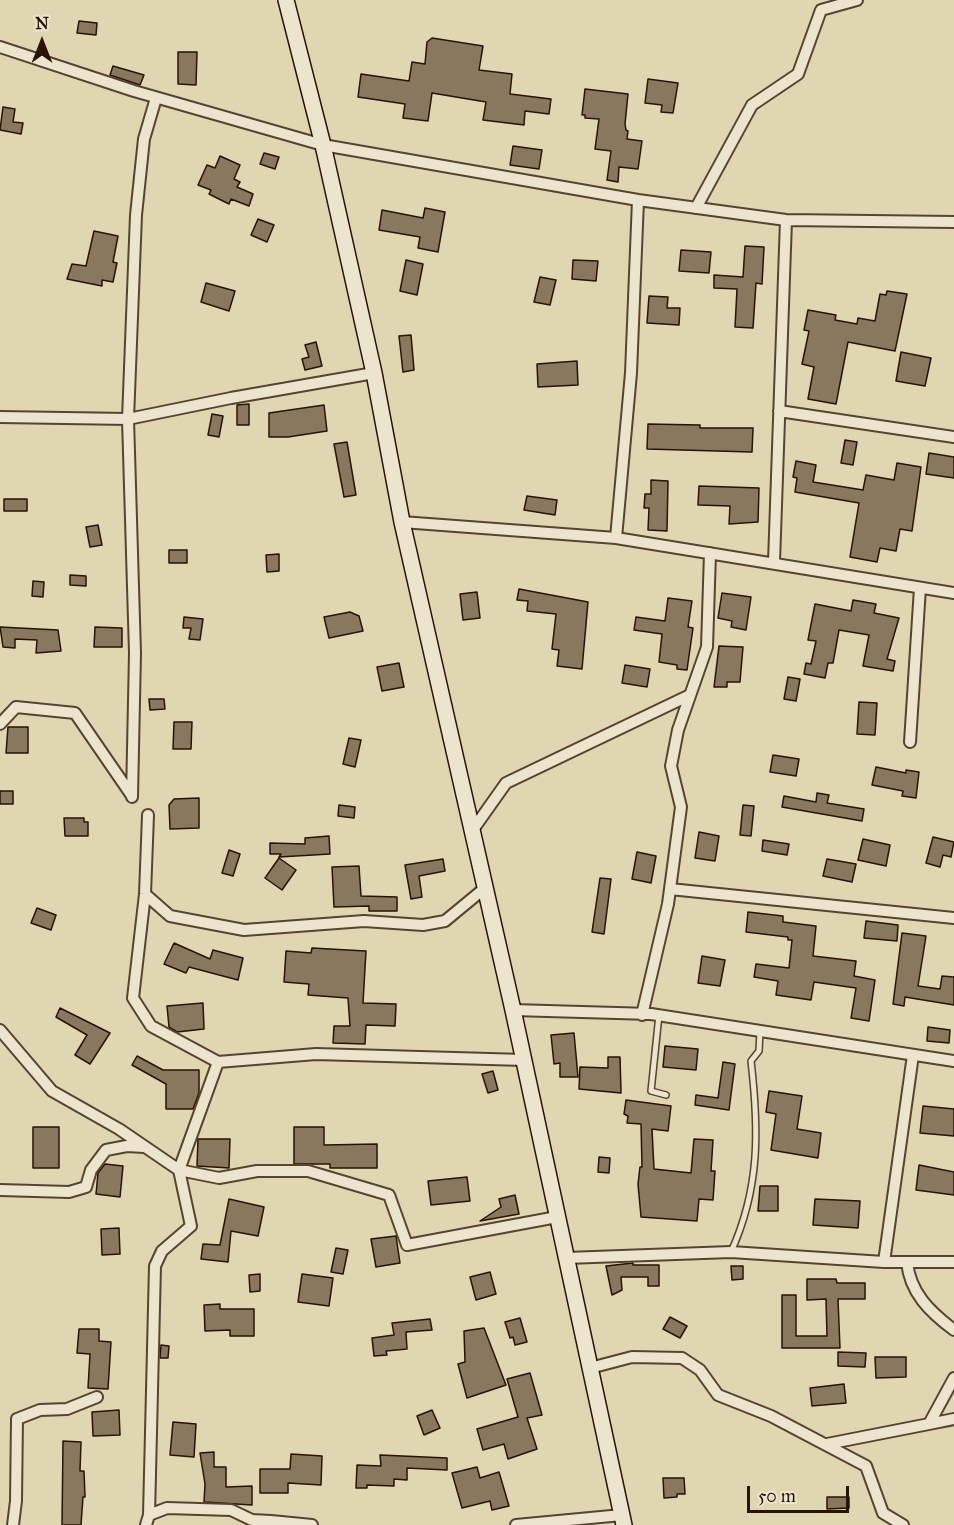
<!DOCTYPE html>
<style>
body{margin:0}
#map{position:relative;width:954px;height:1525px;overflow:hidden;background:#e1d6b2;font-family:"IM FELL Great Primer",serif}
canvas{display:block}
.north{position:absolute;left:12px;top:12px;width:60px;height:60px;-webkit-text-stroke:4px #ece4cd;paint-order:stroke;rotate:0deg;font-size:16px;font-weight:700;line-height:24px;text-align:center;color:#281304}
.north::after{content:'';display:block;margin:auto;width:21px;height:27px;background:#281304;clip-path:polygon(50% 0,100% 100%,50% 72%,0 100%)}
.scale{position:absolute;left:747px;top:1486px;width:102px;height:27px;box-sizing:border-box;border:3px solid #281304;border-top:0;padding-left:8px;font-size:18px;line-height:21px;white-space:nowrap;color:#281304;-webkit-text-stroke:4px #ece4cd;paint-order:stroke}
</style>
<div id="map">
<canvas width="954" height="1525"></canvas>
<div class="north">N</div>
<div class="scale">50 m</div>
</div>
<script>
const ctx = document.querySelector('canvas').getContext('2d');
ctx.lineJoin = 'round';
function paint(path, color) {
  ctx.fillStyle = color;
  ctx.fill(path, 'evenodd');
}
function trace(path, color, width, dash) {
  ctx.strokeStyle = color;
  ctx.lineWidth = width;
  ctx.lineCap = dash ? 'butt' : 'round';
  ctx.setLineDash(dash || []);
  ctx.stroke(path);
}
const building = new Path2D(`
 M79,21L97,23L96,35L77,33Z
 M432,38L483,46L479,70L512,74L510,94L551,99L549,114L525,111L524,125L483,120L486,102L432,93L428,121L403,118L405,104L358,97L361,74L409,81L412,62L425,64L427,42Z
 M178,52H197L196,85L178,84Z
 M113,66L144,75L140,85L110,75Z
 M648,79L678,83L673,113L661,112L662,105L645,103Z
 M585,89L628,94L625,124L626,130L628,131L627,139L642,141L638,169L619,167L618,182L607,180L611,151L595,149L599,119L585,118V115H582Z
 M3,107L15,109L13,122L23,123L21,134L0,130Z
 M513,146L542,150L539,169L510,165Z
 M264,153L279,157L275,169L260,164Z
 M220,156L240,165L234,179L240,182L237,187L253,194L249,206L231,199L229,204L209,194L211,190L198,185L207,165L215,168Z
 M425,208L445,212L438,252L418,248L420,237L379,230L382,210L423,218Z
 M258,219L274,225L267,242L251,235Z
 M94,231L118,236L113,262L117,263L113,282L102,280V286L67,279L72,264L86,266Z
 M745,246L764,247L762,284L756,283L753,328L735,327L737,289L714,288V275L743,277Z
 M681,250L711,252L709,273L679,271Z
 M406,260L423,264L417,295L400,291Z
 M573,260L598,261L596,281L572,279Z
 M540,277L556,280L550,305L534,302Z
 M206,283L235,291L229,311L201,302Z
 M887,291L907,294L895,351L848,342L836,404L808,399L814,367L802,364L809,331L804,330L808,310L836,315L835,320L857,324L858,318L875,321L880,294L886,295Z
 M649,296L668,297L667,308H680L679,325L647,323Z
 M411,335L414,370L403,372L399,336Z
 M316,342L322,366L305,370L302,359L309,357L305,345Z
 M901,352L931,358L925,386L896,381Z
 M577,361L578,385L538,387L537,364Z
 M249,404V425H237V405Z
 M324,405L327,431L288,437H269V413Z
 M212,414L223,416L219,437L208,435Z
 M648,424L700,425V428H753L752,452L647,449Z
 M845,440L857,442L853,465L841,463Z
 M347,442L356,495L344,497L334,444Z
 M929,453L954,457V478L926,474Z
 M796,461L816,465L813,482L863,490L866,475L894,480L897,463L921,467L912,531L900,529L896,551L880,548L877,562L850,557L859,503L795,492L797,478L793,477Z
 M651,480L668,481L667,531L648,530L649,508H644L645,494H651Z
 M699,486L759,488L758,522L729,524L730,506L698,505Z
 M527,496L557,500L555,515L524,510Z
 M4,499H27V511H4Z
 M98,525L102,545L90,547L86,527Z
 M169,550H187V563H169Z
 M279,554V571L267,572L266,555Z
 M70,575L86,576V586L70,585Z
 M33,581L44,582L43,597L32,596Z
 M519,589L588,602L582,669L557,666L559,650L552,649L556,614L527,611L528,601L517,600Z
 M477,592L480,618L463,620L460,594Z
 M722,593L751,597L746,630L731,627L732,621L718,618Z
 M668,598L692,601L688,627L693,628L687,670L677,669V665L659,662L662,634L634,630L636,617L665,621Z
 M853,600L876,604L874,613L899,618L887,659L895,661L893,671L863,666L869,635L839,630L833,663H828L825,678L804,674L806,663L811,664L816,641L808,640L815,604L851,611Z
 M350,612L359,616L363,631L329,638L324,617Z
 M184,617L203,619L200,640L189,639L191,628H183Z
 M0,627L58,630L61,651L36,653L37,640L15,639V648L3,647Z
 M95,627L122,628V647H94Z
 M719,646L743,647L740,682H727V687H714Z
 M399,663L404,687L382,691L377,667Z
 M625,665L650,669L647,687L622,683Z
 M788,677L800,679L796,701L784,699Z
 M149,699H164L165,709L150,710Z
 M859,702L877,703L875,735L857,734Z
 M174,722H192L191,749H173Z
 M8,727H28V753H6Z
 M349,738L361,740L355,767L343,764Z
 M773,755L799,759L796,776L770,772Z
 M876,767L906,773V770L919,772L916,798L902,796L903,791L872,785Z
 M0,791H13V804H0Z
 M817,793L829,795L827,803L864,809L862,821L782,807L784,796L816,802Z
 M199,798V828L170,829L169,805L174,799Z
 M339,805L355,807L354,818L338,816Z
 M743,805L754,806L751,836L740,835Z
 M64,818H84V822H88V836H65Z
 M699,832L719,836L715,861L695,858Z
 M329,836L330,854L279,857L281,854H270V843L305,844V838Z
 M933,837L954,842L951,857L943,855L940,867L926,863Z
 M863,839L890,845L886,866L858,860Z
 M763,840L789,844L787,855L762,851Z
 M229,850L240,854L233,876L222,873Z
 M637,852L656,856L651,883L632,879Z
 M279,858L296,870L282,890L265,878Z
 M443,859L445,871L419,876L422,897L411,899L405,865Z
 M827,859L856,864L852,882L823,876Z
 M359,866L361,896L397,897V911H369V906L334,907L332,867Z
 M600,878L611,879L604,934L592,932Z
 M37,908L56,915L51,930L31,923Z
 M748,912L783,916V922L816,926L813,956L856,961L854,976L875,980L869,1021L851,1018L856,988L814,982L811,1000L776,995L778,981L754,977L756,964L789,968L792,940H788V937L746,932Z
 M866,921L898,925L897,941L864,938Z
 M902,933L926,936L918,986L940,989L942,976L954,977V1005L905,997L904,1006L893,1004Z
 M174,943L210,959L213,950L243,958L238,980L189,967L186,973L164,964Z
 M312,948L366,951L363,1003L396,1004L395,1026L366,1025L365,1044L333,1043L334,1026H350L348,998L308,995L309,984L284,982L286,951L311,953Z
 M702,956L725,960L720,986L698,983Z
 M203,1003L204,1029L177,1032L169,1027L167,1006Z
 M60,1008L110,1033L90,1064L75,1055L87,1035L56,1017Z
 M928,1027L950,1030L949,1043L927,1041Z
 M574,1033L578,1077H560V1063L554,1064L551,1035Z
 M665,1046L698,1049L696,1070L663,1067Z
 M137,1056L163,1070H199V1093L193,1109H166V1084L132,1065Z
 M608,1057H620L621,1093L579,1089L580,1067L608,1068Z
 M723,1062L735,1064L729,1110L695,1105L696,1095L718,1098Z
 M493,1071L498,1090L488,1093L482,1074Z
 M769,1091L802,1096L797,1129L821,1133L818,1158L771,1150L776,1114L766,1112Z
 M626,1100L671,1106L668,1131L652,1129L654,1169L691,1173L694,1139L713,1140L711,1171H715L713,1200L699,1199L697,1221L641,1217L638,1184L640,1167H642L641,1124L627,1123L628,1116L624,1114Z
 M923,1106L954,1109V1136L920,1133Z
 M33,1127H59V1168H33Z
 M294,1127H324V1145L377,1144V1168H330V1164H294Z
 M198,1139H230L229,1168L197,1166Z
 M599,1157L610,1158L609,1173L598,1172Z
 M105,1164L123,1166L120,1197L96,1194L98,1173Z
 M919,1165L954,1172V1195L916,1190Z
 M467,1177L470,1201L431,1205L428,1181Z
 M760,1186H778V1211H758Z
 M515,1195L519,1214L480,1221L501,1207L499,1199Z
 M229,1199L264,1207L258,1236L231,1231L228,1262L201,1259L203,1244L220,1245Z
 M815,1199L860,1201L858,1228L813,1225Z
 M119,1228L120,1254L102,1255L101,1229Z
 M396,1236L400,1263L376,1267L371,1239Z
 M336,1248L348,1250L343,1274L331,1272Z
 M633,1263V1265H659V1286H648V1277H621L622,1290L612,1295L606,1266Z
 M731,1266H743V1279L732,1280Z
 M490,1272L496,1294L476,1300L470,1277Z
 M260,1274V1291L250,1292L249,1275Z
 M302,1274L333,1278L329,1306L298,1302Z
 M807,1279H836L837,1283H865V1299H838L840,1348H782V1295H796V1336H827L826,1299L807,1300Z
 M220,1304V1309H254V1336H230V1330L205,1331L204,1305Z
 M670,1317L687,1326L680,1338L663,1329Z
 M520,1318L527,1342L515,1345L513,1337L510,1338L505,1322Z
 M430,1319L432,1330L406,1332L407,1349L386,1351L387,1355L374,1356L372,1338L394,1335L392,1323Z
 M484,1328L506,1385L467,1398L458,1364L465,1362L464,1331Z
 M79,1329H99V1341L111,1342L108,1389L88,1388L90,1354L77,1353Z
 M161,1345L169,1346L168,1358H160Z
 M838,1352L866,1353L865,1367L838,1366Z
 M875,1357H906V1377L876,1378Z
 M530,1373L542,1415L527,1418L537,1449L508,1459L504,1444L483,1450L477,1429L518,1417L507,1379Z
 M844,1384L846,1403L812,1406L810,1388Z
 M119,1410L120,1435L93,1436L92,1412Z
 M432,1410L440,1428L424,1435L417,1416Z
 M173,1422L196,1424L194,1457L170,1455Z
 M63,1441L81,1442L80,1471H84L85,1497H83L81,1525H62Z
 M214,1452V1467H226V1487L252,1486V1505L204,1502L205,1484L200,1453Z
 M291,1454L322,1456L321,1485L288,1483V1493H260V1469H290Z
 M380,1455L447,1458V1470L407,1468V1480L394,1479V1486L367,1485V1488H356L357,1465L381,1466Z
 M477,1467L480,1478L499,1472L509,1506L492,1510L490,1501L462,1508L452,1473Z
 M663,1478H684L685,1494H677V1497L664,1498Z
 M827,1497H849V1508L827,1509Z`);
paint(building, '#88785e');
trace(building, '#281304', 1.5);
const service = new Path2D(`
 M659,1015L651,1091L666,1095
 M731,1252C760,1188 759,1130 751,1061L759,1051L760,1031`);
const minor = new Path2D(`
 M0,47L134,91L323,145L638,200L786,220L954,222
 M696,208L752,105L798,74L821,10L857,0
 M779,411L954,437
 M0,417L128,419L231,398L374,373
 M402,522L616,538L954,593
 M616,538L631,373L638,200
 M774,562L786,220
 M0,724L16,707L75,713L132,796
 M910,742L920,588
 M132,797L135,653L128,419L136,215L144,139L156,98
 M148,815L145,894L133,998L151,1026L218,1062L316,1054L524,1060
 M472,831L506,783L690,695
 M670,889L954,918
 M145,894L170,916L244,930L364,921L423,925L445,921L485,888
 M513,1010L651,1014L954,1061
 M642,1015L668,904L681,807L671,766L678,730L707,647L710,553
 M0,1030L52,1091L119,1129L179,1170L219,1178L257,1171H308L389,1195L407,1245L557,1217
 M0,1190L69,1192L86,1187L91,1170L106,1150L127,1146L144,1147
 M566,1258L731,1252L884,1262H954
 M884,1262L913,1055
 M907,1262C910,1293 930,1312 954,1330
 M590,1368L632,1357L682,1358L700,1370L718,1395L771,1416L866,1466L883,1513L903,1525
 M929,1424L954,1419
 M827,1444L929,1424L954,1378
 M149,1515L155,1266L162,1251L191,1226L179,1170L218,1062
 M271,1521L312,1525
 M13,1525L16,1501L17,1419L40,1410L67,1409L97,1397
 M146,1525L149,1515L167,1508L231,1510L252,1520L271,1521L273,1525
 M516,1525L622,1515`);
const secondary = new Path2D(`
 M286,0L323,145L374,373L402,522L513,1010L624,1525`);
trace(service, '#564430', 8);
trace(minor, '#564430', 14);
trace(secondary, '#281304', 18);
trace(service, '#ece4cd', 5);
trace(minor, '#ece4cd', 10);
trace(secondary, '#ece4cd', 15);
</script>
